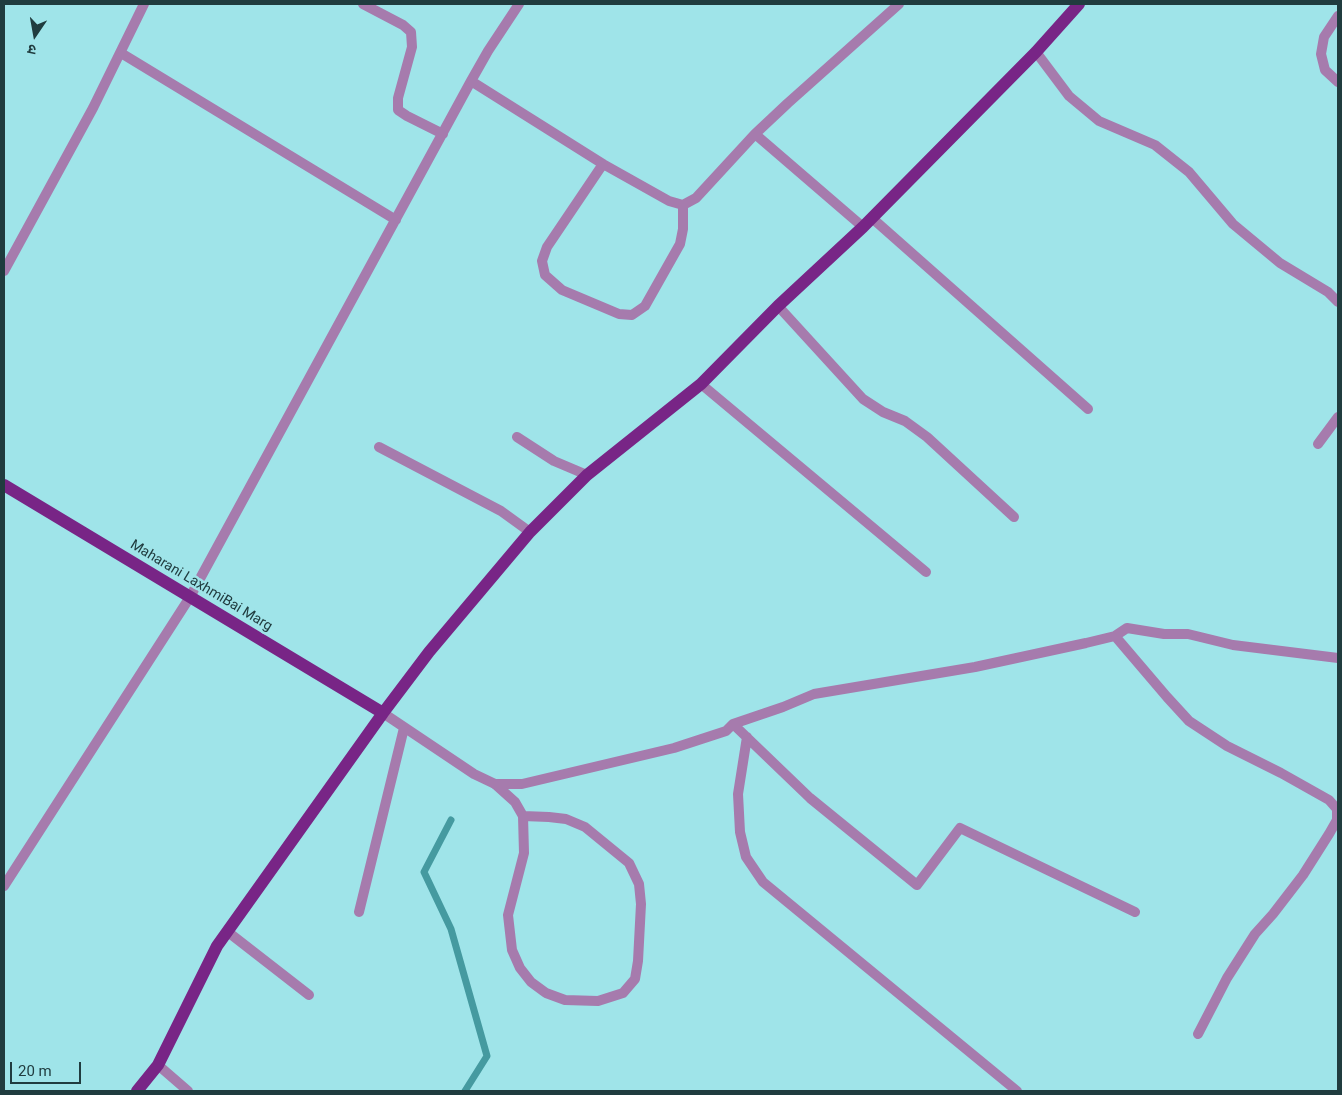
<!DOCTYPE html>
<meta charset="utf-8">
<style>
body{margin:0}
#map{position:relative;width:1342px;height:1095px;overflow:hidden;background:#9fe4e9;font-family:Roboto,"Noto Sans Devanagari",sans-serif}
canvas{display:block}
.frame{position:absolute;inset:0;border:5px solid #203c3f;pointer-events:none}
.north{position:absolute;left:10px;top:10px;width:50px;height:50px;-webkit-text-stroke:4px #9fe4e9;paint-order:stroke;rotate:192deg;font-size:14px;font-weight:700;line-height:20px;text-align:center;color:#203c3f}
.north::after{content:'';display:block;margin:auto;width:18px;height:22px;background:#203c3f;clip-path:polygon(50% 0,100% 100%,50% 72%,0 100%)}
.scale{position:absolute;left:10px;top:1062px;width:71px;height:22px;box-sizing:border-box;border:2px solid #203c3f;border-top:0;padding-left:6px;font-size:15px;line-height:18px;white-space:nowrap;color:#203c3f;-webkit-text-stroke:4px #9fe4e9;paint-order:stroke}
</style>
<div id="map">
<canvas width="1342" height="1095"></canvas>
<div class="frame"></div>
<div class="north">उ</div>
<div class="scale">20 m</div>
</div>
<script>
const ctx = document.querySelector('canvas').getContext('2d');
ctx.lineJoin = 'round';
function trace(path, color, width, dash) {
  ctx.strokeStyle = color;
  ctx.lineWidth = width;
  ctx.lineCap = dash ? 'butt' : 'round';
  ctx.setLineDash(dash || []);
  ctx.stroke(path);
}
function label(font, color, halo, rows, align = 'center') {
  ctx.font = font + ' Roboto,sans-serif';
  ctx.lineWidth = 5;
  ctx.setLineDash([]);
  ctx.textBaseline = 'middle';
  ctx.strokeStyle = halo;
  ctx.fillStyle = color;
  for (const [text, x, y, turn = 0] of rows) {
    ctx.save();
    ctx.translate(x, y);
    ctx.rotate((+turn || 0) * Math.PI / 180);
    ctx.textAlign = isNaN(turn) ? turn : align;
    if (halo) ctx.strokeText(text, 0, 0);
    ctx.fillText(text, 0, 0);
    ctx.restore();
  }
}
trace(new Path2D(`
 M451,820L424,872L451,929L487,1056L465,1091`), '#459aa0', 7);
trace(new Path2D(`
 M1338,16L1324,37L1321,54L1325,70L1338,82
 M701,384L926,572
 M517,437L554,461L587,475
 M495,784L515,802L523,816L524,853L508,915L512,950L520,968L531,982L546,993L565,1000L598,1001L623,993L635,979L638,961L641,904L639,884L629,863L585,827L566,819L549,817L523,816
 M228,932L309,995`), '#a67bad', 10);
trace(new Path2D(`
 M363,4L403,25L411,32L412,47L398,98V110L407,116L443,134
 M1036,52L1069,96L1099,121L1155,145L1189,172L1233,224L1280,263L1328,292L1338,302
 M121,53L396,220
 M471,81L603,164L669,201L683,205L696,198L755,134
 M603,164L547,247L542,261L545,275L562,290L619,314L632,315L645,306L680,244L683,229V205
 M872,218L1088,409
 M863,227L755,134L788,103L899,4
 M4,271L93,108L144,4
 M778,306L863,399L883,412L905,421L927,437L1014,517
 M1318,444L1338,417
 M379,447L501,511L530,532
 M1115,636L1167,697L1189,721L1227,746L1281,773L1329,800L1337,809V820L1329,834L1303,875L1273,914L1255,934L1227,978L1198,1034
 M383,713L474,774L495,784H522L674,748L726,731L733,724L783,707L814,694L975,667L1086,643L1115,636L1127,628L1164,634H1188L1233,645L1338,658
 M733,724L810,798L917,885L960,828L1135,912
 M747,737L738,794L740,832L746,857L763,882L1017,1091
 M4,886L190,597L471,81L488,51L519,4
 M359,912L404,728
 M158,1065L188,1091`), '#a67bad', 10);
trace(new Path2D(`
 M4,485L383,713
 M137,1091L158,1065L217,946L383,713L429,652L530,532L587,475L701,384L778,306L863,227L1036,52L1079,4`), '#782586', 12);
label('14px', '#203c3f', '#9fe4e9', [
 ["Maharani LaxhmiBai Marg",201,586,31]
]);
</script>
